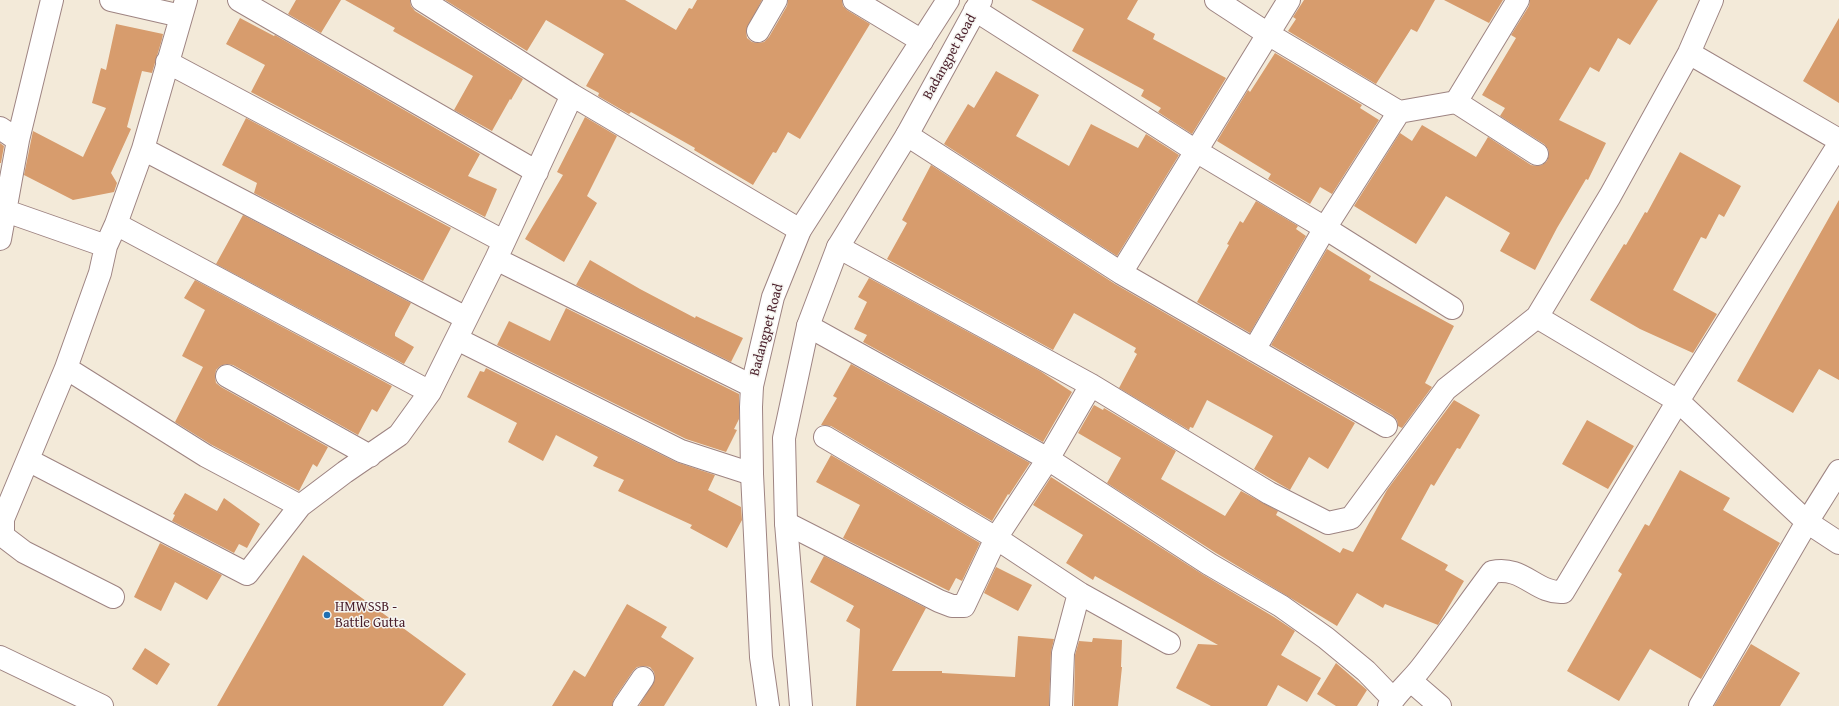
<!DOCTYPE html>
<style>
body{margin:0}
canvas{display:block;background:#f3ead9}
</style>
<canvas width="1839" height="706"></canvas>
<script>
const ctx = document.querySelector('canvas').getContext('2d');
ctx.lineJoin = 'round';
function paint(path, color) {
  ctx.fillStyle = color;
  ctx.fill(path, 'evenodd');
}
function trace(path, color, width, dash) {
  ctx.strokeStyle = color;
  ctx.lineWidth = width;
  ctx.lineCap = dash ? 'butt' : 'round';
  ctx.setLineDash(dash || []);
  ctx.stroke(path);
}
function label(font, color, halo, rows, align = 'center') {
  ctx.font = font + ' "Gentium Book Plus",serif';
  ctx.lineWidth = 3;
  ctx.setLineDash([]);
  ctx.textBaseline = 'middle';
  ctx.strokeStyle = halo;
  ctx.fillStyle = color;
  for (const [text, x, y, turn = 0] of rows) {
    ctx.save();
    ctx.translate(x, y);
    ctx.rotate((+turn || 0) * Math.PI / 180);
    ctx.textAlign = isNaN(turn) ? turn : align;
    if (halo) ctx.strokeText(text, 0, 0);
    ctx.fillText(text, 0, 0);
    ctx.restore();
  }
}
paint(new Path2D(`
 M296,0H341L321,33L288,14Z
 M345,0H410L411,6L415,11L523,79L511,100L510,99L492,131L454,110L473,76L393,31L395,28Z
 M445,0H625L676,30L689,8L692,9L697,0H762L746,31L747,38L752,42L758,43L764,42L769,37L787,6L788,0H842L843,6L847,10L870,24L800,139L788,132L776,153L773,152L753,185L694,150L695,148L656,126L631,112L629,114L598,96L599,93L586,86L604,54L546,20L527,51Z
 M1031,0H1138L1127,19L1155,34L1153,39L1226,78L1192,134L1158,112L1161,108L1141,96L1144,90L1072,51L1084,29Z
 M1304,0H1435L1417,32L1411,29L1376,84L1288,31L1296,19L1293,17Z
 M1444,0H1503L1489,23Z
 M1530,0H1658L1630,45L1618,38L1599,72L1590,67L1559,120L1606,143L1588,180L1586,179L1557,228L1535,270L1500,251L1510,233L1446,196L1416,244L1354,206L1400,133L1412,141L1422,125L1476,157L1488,137L1531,165L1536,166L1542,165L1547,161L1549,154L1548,149L1544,144L1500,116L1505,108L1482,95L1516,38L1511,35L1529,6Z
 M240,18L274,36L275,35L480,154L468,176L497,189L485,217L251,92L265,65L226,44Z
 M1839,18V103L1803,81Z
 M116,24L163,34L162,39L152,73L142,71L127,127L131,129L111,173L117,183L114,192L73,200L24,175L33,131L83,157L106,108L92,103L101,68L106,70Z
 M1275,53L1362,105L1360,108L1379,120L1332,194L1320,187L1310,204L1268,179L1271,174L1217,141L1248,90L1250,92Z
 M996,71L1039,95L1016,136L1069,166L1091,124L1138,148L1146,134L1179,155L1117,256L944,144L968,104L974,108Z
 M585,117L617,136L587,196L597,203L564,262L525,239L563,175L557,172Z
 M246,118L451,228L423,281L254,193L257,183L222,165Z
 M0,143L4,146L1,163H0Z
 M1680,152L1741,186L1724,217L1719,214L1706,239L1701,237L1673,290L1717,314L1693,353L1640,329L1590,300L1624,244L1626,245L1645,212L1647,213Z
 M931,165L1115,284L1355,423L1328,469L1309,457L1290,490L1254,469L1273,436L1207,400L1193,428L1190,427L1189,430L1119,388L1137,354L1134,352L1136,348L1074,313L1053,350L887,259L907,223L902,220Z
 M1839,200V380L1819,369L1793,413L1737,381Z
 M1256,201L1298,226L1296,229L1306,236L1250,333L1197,302L1229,245L1227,244L1240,221L1243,223Z
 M243,215L411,303L395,333V336L414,347L404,364L216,264Z
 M1327,249L1371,276L1369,280L1454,326L1425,383L1432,387L1402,428L1398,426L1397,420L1392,415L1271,345Z
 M590,260L640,289L695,318L696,316L743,338L731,362L576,285Z
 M869,278L1040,371L1072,392L1043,442L863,342L867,335L854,329L867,302L858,297Z
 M195,280L392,386L377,412L372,409L358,435L233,365L226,364L220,366L216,370L215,377L216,383L221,387L328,447L317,467L313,464L299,491L212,445L175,422L203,367L182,356L205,310L184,298Z
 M566,308L739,394V419L734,429L737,430L726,452L686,439L497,345L509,321L550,341Z
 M851,364L1030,463L1009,495L1008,494L992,521L831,426L821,425L837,398L833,396Z
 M486,368L676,462L715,475L708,490L741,507L742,520L727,548L690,528L692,525L618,491L624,480L593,466L598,457L556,435L543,461L508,442L517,423L467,397L480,371L484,372Z
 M1454,400L1480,415L1460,449L1457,448L1434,486L1431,484L1401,539L1448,565L1445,570L1464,581L1438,625L1385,604L1383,608L1357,593L1337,626L1216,553L1107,483L1121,458L1078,433L1094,405L1103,410L1104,408L1176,451L1161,479L1225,516L1241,491L1278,511L1276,515L1340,553L1343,548L1353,552L1387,490Z
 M1587,420L1634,446L1608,489L1562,464Z
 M831,455L980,543L962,581L956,578L949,591L843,538L860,505L816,482Z
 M1680,470L1730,498L1723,510L1780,543L1701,679L1650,649L1619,701L1567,671L1622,574L1618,571L1645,524L1649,526Z
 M1051,477L1202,574L1274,617L1295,631L1281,655L1321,678L1307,702L1278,685L1267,706H1211L1176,688L1198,644L1218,645L1095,576L1093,580L1066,563L1083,535L1033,505Z
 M185,493L217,511L224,498L260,524L247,548L239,544L234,553L172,521L175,515L173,514Z
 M160,543L222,575L207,600L175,582L161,611L134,597Z
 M303,555L466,674L443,706H217Z
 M824,556L926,608L892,671H942V673L1015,677L1018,636L1054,639L1051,652L1049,706H856L860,629L846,621L854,606L810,582Z
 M996,567L1032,585L1018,611L984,593Z
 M627,604L667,627L661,637L694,658L664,706H639L655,679L654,672L650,667L644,666L637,667L633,671L614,699L612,706H552L574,670L585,677Z
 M1093,638L1122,640L1121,667H1122L1118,706H1074L1075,655L1079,641L1092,642Z
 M1751,644L1800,673L1780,706H1714Z
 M145,648L170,664L157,685L132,669Z
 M1336,663L1367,690L1357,706H1336L1317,694Z`), '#d79c6d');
const minor = new Path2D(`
 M111,0L181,16
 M186,0L143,149L116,224L430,392
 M239,0L537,172
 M422,0L572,95L800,230
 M854,0L922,41
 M1216,0L1268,34L1399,112L1456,102L1537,154
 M975,10L1196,151L1325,228L1452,308
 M758,31L776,0
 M1689,53L1839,140
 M167,62L503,241
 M1456,102L1518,0
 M0,128L18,140
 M907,135L1121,273L1386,426
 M143,149L466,318
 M6,211L106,246
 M0,239L18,140L52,0
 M838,247L1091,385L1269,493L1328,523L1351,518L1446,389L1537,317L1610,196L1689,53L1712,0
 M496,259L752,386
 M1121,273L1289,0
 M1537,317L1678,401L1807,522L1839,543
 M808,326L1048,459L1209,564L1281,606L1326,638L1366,671L1393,699
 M457,339L681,451L752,474
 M1254,350L1325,228L1399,112
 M66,368L206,456L300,506
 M227,376L370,456
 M825,437L996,538L1079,593L1169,643
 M28,460L247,574L300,506L345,472L399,435L430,392L496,259L572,95
 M786,523L939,601L952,606H964L996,538L1048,459L1091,385
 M113,597L24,552L3,536V519L66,368L100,273L106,246L116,224
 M0,657L102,706
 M1411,681L1440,706
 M624,706L643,678
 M1061,706L1063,653L1079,593
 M1389,706C1397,692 1411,681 1421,668C1445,637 1468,604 1492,572C1523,565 1536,594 1563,592L1678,401L1839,144
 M1700,706L1807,522L1839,471`);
const secondary = new Path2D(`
 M768,706L761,657L752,474L751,407L752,386L773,297L800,230L948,0
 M801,706L786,523L784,438L808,326L838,247L907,135L981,0`);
trace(minor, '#9e8482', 24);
trace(secondary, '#9e8482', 24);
trace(minor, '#fff', 22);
trace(secondary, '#fff', 22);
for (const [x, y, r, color] of [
 [327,615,4,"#1f6fb2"]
]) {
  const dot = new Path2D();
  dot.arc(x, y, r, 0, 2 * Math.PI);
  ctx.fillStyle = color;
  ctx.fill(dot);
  trace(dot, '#f6f6f2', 1.5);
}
label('14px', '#4a1f2b', '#f6f6f2', [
 ["Badangpet Road",950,57,-61],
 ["Badangpet Road",767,330,-75]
]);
label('14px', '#4a1f2b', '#f6f6f2', [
 ["HMWSSB -",335,607],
 ["Battle Gutta",335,623]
], 'left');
</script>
